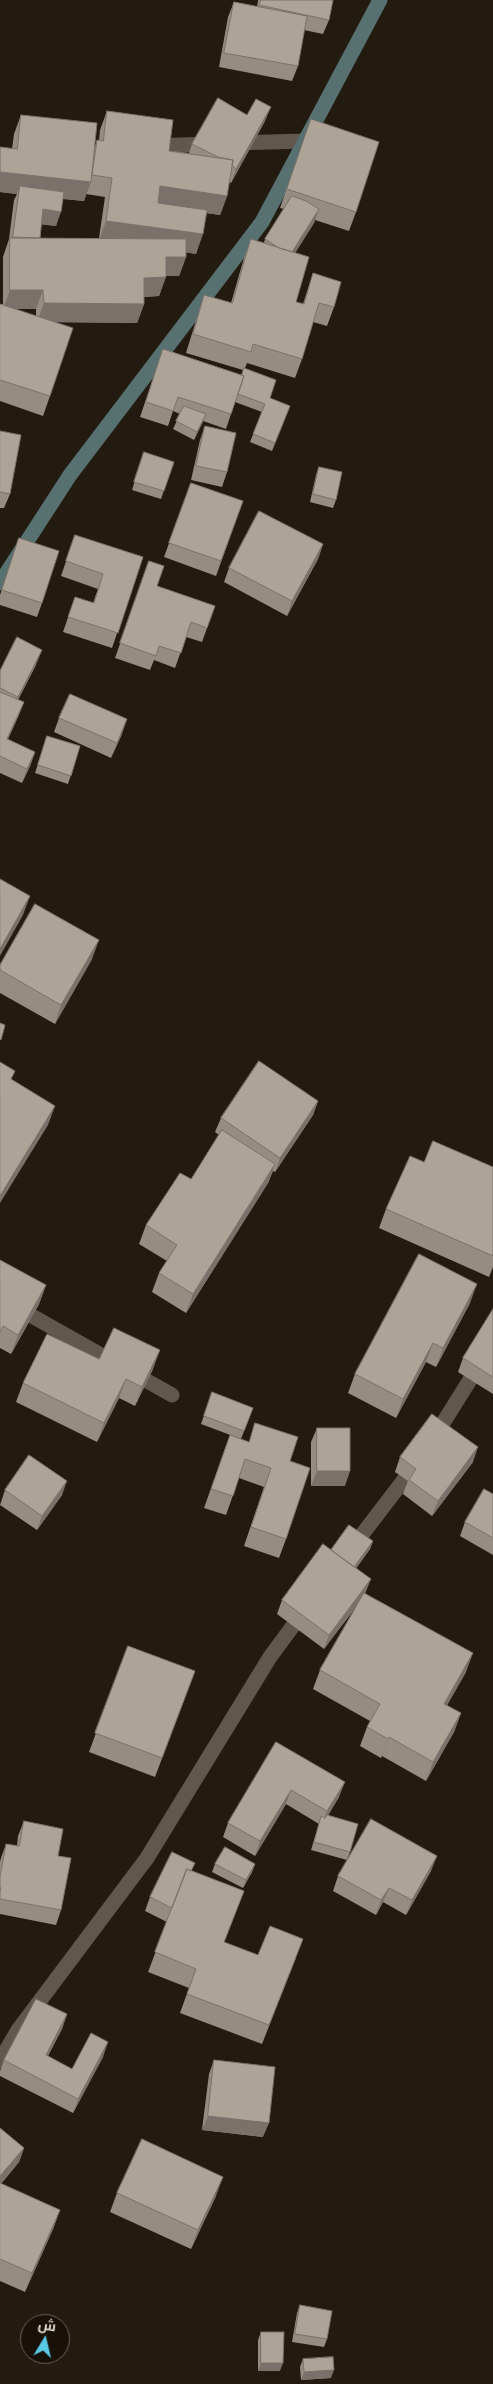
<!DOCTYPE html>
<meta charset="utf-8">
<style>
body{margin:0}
#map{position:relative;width:493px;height:2384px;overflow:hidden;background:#231a10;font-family:"Roboto Condensed",Cairo,sans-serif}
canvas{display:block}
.north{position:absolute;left:20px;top:2314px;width:50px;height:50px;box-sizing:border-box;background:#191108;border:1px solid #69615a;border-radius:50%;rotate:9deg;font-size:14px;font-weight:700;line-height:20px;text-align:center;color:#e0dad4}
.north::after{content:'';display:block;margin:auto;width:18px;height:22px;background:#59c8e4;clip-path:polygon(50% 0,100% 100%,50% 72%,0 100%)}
</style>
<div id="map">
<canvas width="493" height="2384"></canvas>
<div class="north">ش</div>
</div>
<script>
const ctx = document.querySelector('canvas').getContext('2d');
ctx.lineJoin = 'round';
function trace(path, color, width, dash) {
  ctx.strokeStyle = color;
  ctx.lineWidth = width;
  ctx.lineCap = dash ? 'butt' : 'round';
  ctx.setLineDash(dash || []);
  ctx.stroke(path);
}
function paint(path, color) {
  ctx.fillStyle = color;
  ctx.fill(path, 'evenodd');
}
trace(new Path2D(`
 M234,143L305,141
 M149,146L211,144
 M0,1298L172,1395
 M433,1439L493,1343
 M351,1549L416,1464
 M0,2061L18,2030L147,1858L270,1657L304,1611`), '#62574c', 15);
trace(new Path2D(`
 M0,583L70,475L262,222L380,0`), '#577070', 15);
paint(new Path2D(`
 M258,0H333L329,20L323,34L304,30L298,66L292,81L219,67L228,17L234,2L257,7Z
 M107,111L169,151L189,153L192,144L247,115L265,121L231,183L229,182L227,196L220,215L207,213L196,254L186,252V257L179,276H166L159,296L144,297V304L137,323L56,322L50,396L43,416L0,401V304H3V257L9,239L14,200L17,194L0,192V147L12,149L14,134L21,115L94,149L97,140L99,141L100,130ZM86,194L105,197L99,238H40L41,224L56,226L63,199L84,201ZM16,309H36V316Z
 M311,119L356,212L349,231L315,220L314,223L295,253L296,302L303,304L313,273L334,307L327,326L313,322L302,359L295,378L247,363L245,368L270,398L290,406L272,451L250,442L262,412L235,402L226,429L203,421L194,440L173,429L180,414L173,411L168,426L140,417L163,349L242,375L243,370L186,353L198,314L204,295L231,303L244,258L251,239L264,243L265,239L284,209L280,208Z
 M205,426L227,472L222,487L191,480L200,440Z
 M0,431L10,494L4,508H0Z
 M144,452L174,462L161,499L132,490Z
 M319,467L336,500L333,508L310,502L316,475Z
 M191,483L243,501L216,576L164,557Z
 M75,535L143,557L112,648L63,632L75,597L93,603L98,589L61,576Z
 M19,538L42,603L37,617L0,605V595Z
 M323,544L318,559L287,616L224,582L229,568Z
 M149,561L157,586L215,606L202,642L186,637L175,668L154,660L150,670L115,658Z
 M36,665L18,700L24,702L18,717L8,739L35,752L30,766L22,783L0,773V671Z
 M59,718L122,734L111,758L54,732Z
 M47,736L80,746L68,784L35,773Z
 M92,959L55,1024L0,993V965Z
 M318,1101L313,1115L275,1172L273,1171L268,1183L186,1313L152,1292L159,1273L167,1261L139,1244L146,1225L191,1179L219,1135L215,1132L221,1118Z
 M424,1162L493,1167V1267L489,1277L379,1228L386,1209Z
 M0,1260L46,1285L39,1304L11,1354L0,1348Z
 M470,1303L436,1367L426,1362L396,1418L348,1393L355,1374Z
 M493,1309V1394L458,1372L463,1358Z
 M99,1359L153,1369L135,1406L119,1398L97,1442L16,1402L23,1383Z
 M212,1392L253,1408L241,1439L201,1424Z
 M317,1428L345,1486H311V1442Z
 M230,1435L290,1461L286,1539L279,1558L244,1546L264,1487L239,1478L226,1515L204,1508Z
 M400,1457L473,1462L432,1516L403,1494L408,1481L395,1472Z
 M5,1490L62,1495L37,1530L0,1505Z
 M493,1494V1555L460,1536L465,1522Z
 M373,1541L370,1549L356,1568L365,1593L466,1672L447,1705L461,1713L454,1732L426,1781L382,1756L381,1758L360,1746L367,1727L370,1721L313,1689L320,1670L359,1603L324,1649L277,1614L282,1600L331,1550Z
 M128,1646L195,1671L155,1777L89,1752Z
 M276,1742L339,1797L328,1815L350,1852L347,1860L311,1850L319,1824L286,1804L255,1856L223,1837L228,1823Z
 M24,1821L58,1856L61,1910L56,1925L0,1914V1862L1,1858L6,1844L17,1846L18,1836Z
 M215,1864H255L252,1872L243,1888L212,1872Z
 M192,1871L244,1891L224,1943L258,1955L296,1958L262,2044L180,2013L189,1988L148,1972L167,1922L145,1911L150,1897Z
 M431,1871L406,1915L383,1902L376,1915L333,1891L338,1876Z
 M67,2014L62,2029L48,2056L72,2069L103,2057L73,2113L0,2076V2071L4,2060Z
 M214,2060L263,2137L202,2130L209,2074Z
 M0,2128L24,2148L19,2162L1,2184L60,2210L53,2229L25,2292L0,2281Z
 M117,2193L216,2196L191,2249L110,2212Z
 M300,2305L327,2339L324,2347L292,2342L297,2313Z
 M261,2332L280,2371H258V2340Z
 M303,2359L331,2378L301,2380L300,2367Z`), '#968c82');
paint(new Path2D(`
 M271,107L265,121L231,183L236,169Z
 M0,172L91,182L84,201L19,194L20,186L17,194L0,192Z
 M160,186L227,196L220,215L153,206Z
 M43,209L61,212L56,226L38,224Z
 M319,209L314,223L285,269L290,255Z
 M106,221L203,234L196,254L99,240Z
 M166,257H186L179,276H159Z
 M166,277L159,296L137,297L144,278Z
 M10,290H43L36,309H3Z
 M44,303L144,304L137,323L37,322Z
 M206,414L203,422L194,440L197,432Z
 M323,544L318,559L287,616L292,601Z
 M42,650L36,665L12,711L18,697Z
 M24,702L18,717L1,754L7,739Z
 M127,719L122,734L111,758L117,743Z
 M35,752L30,766L22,783L27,769Z
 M30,896L23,915L0,956V949Z
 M99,940L92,959L55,1024L61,1005Z
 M318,1101L313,1115L275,1172L280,1158Z
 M55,1106L48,1125L0,1203V1196Z
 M275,1164L268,1183L186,1313L193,1294Z
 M477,1284L470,1303L436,1367L443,1348Z
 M46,1285L39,1304L11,1354L18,1335Z
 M433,1343L426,1362L396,1418L403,1399Z
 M160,1350L153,1369L135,1406L142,1387Z
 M126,1379L119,1398L97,1442L104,1423Z
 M478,1447L473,1462L432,1516L438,1501Z
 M317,1471H350L345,1486H311Z
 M67,1481L62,1495L37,1530L42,1516Z
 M373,1541L370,1549L351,1576L354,1568Z
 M371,1579L365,1594L324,1649L329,1635Z
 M473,1653L466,1672L437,1723L444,1704Z
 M461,1713L454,1732L426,1781L433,1762Z
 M389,1737L382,1756L381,1758L388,1739Z
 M345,1782L339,1797L322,1826L327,1811Z
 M291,1790L286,1804L255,1856L260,1841Z
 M437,1856L431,1871L406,1915L412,1900Z
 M255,1864L252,1872L243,1888L246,1880Z
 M389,1888L383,1902L376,1915L381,1900Z
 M67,2014L62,2029L40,2070L46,2055Z
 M108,2042L103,2057L73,2113L78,2099Z
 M208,2116L269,2123L263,2137L202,2130Z
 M24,2148L19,2162L0,2185V2176Z
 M223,2177L216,2196L191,2249L198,2230Z
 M60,2210L53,2229L25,2292L32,2273Z
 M261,2363H283L280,2371H258Z
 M334,2370L331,2378L301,2380L304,2372Z`), '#7a726a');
const building = new Path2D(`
 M261,0H333L329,20L259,5Z
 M234,2L307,16L298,66L224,53Z
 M218,98L247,115L256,99L271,107L236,169L232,165L233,160L218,157L192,144Z
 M107,111L173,120L169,151L233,160L227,196L160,186L158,203L207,210L203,234L106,221L112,178L92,175L97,140L103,141Z
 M21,115L97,123L91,182L0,172V147L17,149Z
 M311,119L379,142L356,212L287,189Z
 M20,186L64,192L61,212L43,209L40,238L13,237Z
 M292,196L306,201L319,209L292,252L279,248L265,239Z
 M10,238L186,239V257H166V277L144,278V304L44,303L43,290H10Z
 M251,239L309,257L296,302L304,304L313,273L341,282L334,307L319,303L302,359L253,344L251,352L193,334L204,295L232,303Z
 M0,304L73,328L50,396L0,380Z
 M163,349L244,376L231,414L178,397L173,411L146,402Z
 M244,368L276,380L270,398L290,406L275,443L253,434L265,404L238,394L244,376L242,375Z
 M184,406L206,414L197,432L176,421Z
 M205,426L236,433L227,472L196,466Z
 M0,431L21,435L10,494L0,492Z
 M144,452L174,462L164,491L134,482Z
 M319,467L342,472L336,500L313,494Z
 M191,483L243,501L221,561L169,543Z
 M259,511L323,544L292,601L229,568Z
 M75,535L143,557L118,633L68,617L75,597L94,603L103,574L66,561Z
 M19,538L59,551L42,603L2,590Z
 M149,561L164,566L157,586L215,606L207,628L191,622L181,653L159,646L156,656L120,643Z
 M17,637L42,650L18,697L0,688V671Z
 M0,692L24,702L7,739L35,752L27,769L0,756Z
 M70,694L127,719L117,743L59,718Z
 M47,736L80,746L71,776L38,765Z
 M0,879L30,896L0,949Z
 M35,904L99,940L61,1005L0,970V965Z
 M0,1023L5,1025L1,1040L0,1039Z
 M259,1061L318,1101L280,1158L221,1118Z
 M0,1062L15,1071L11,1079L55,1106L0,1196Z
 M222,1130L275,1164L193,1294L159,1273L177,1245L146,1225L180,1173L191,1179Z
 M433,1141L493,1167V1256L386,1209L410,1156L424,1162Z
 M419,1254L477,1284L443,1348L433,1343L403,1399L355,1374Z
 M0,1260L46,1285L18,1335L3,1326L0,1332Z
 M493,1309V1377L463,1358Z
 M114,1328L160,1350L142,1387L126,1379L104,1423L23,1383L47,1334L99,1359Z
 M212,1392L253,1408L244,1431L204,1416Z
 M432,1414L478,1447L438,1501L409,1480L416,1469L400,1457Z
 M255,1423L298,1437L290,1461L310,1468L286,1539L251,1527L271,1468L245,1459L233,1496L211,1489L230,1435L249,1442Z
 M317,1428H350V1471H317Z
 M29,1455L67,1481L42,1516L5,1490Z
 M484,1489L493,1494V1538L465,1522Z
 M349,1525L373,1541L354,1567L331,1550Z
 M323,1544L371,1579L329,1635L282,1600Z
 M364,1593L473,1653L444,1704L461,1713L433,1762L389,1737L388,1739L367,1727L380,1704L320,1670Z
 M128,1646L195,1671L162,1758L95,1733Z
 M276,1742L345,1782L327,1811L291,1790L260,1841L228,1823Z
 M327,1815L358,1824L350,1852L314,1842L321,1816L325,1818Z
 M371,1819L437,1856L412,1900L389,1888L381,1900L338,1876Z
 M24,1821L63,1829L58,1856L71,1858L61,1910L0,1899V1892L1,1888L0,1887V1877L6,1844L19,1846Z
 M225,1847L255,1864L246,1880L215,1864Z
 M172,1852L195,1863L191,1871L187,1869L172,1908L150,1897Z
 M187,1869L244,1891L224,1942L258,1955L270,1926L303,1939L269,2025L187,1994L196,1969L155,1952Z
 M36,1999L67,2014L46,2055L72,2069L91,2033L108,2042L78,2099L4,2060Z
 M214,2060L275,2067L269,2123L208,2116Z
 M0,2128L24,2148L0,2176Z
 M142,2139L223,2177L198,2230L117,2193Z
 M0,2183L60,2210L32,2273L0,2259Z
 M300,2305L332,2311L327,2339L295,2334Z
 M261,2332H284L283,2363H261Z
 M333,2357L334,2370L304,2372L303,2359Z`);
paint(building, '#aea397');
trace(building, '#7a726a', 1);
</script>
